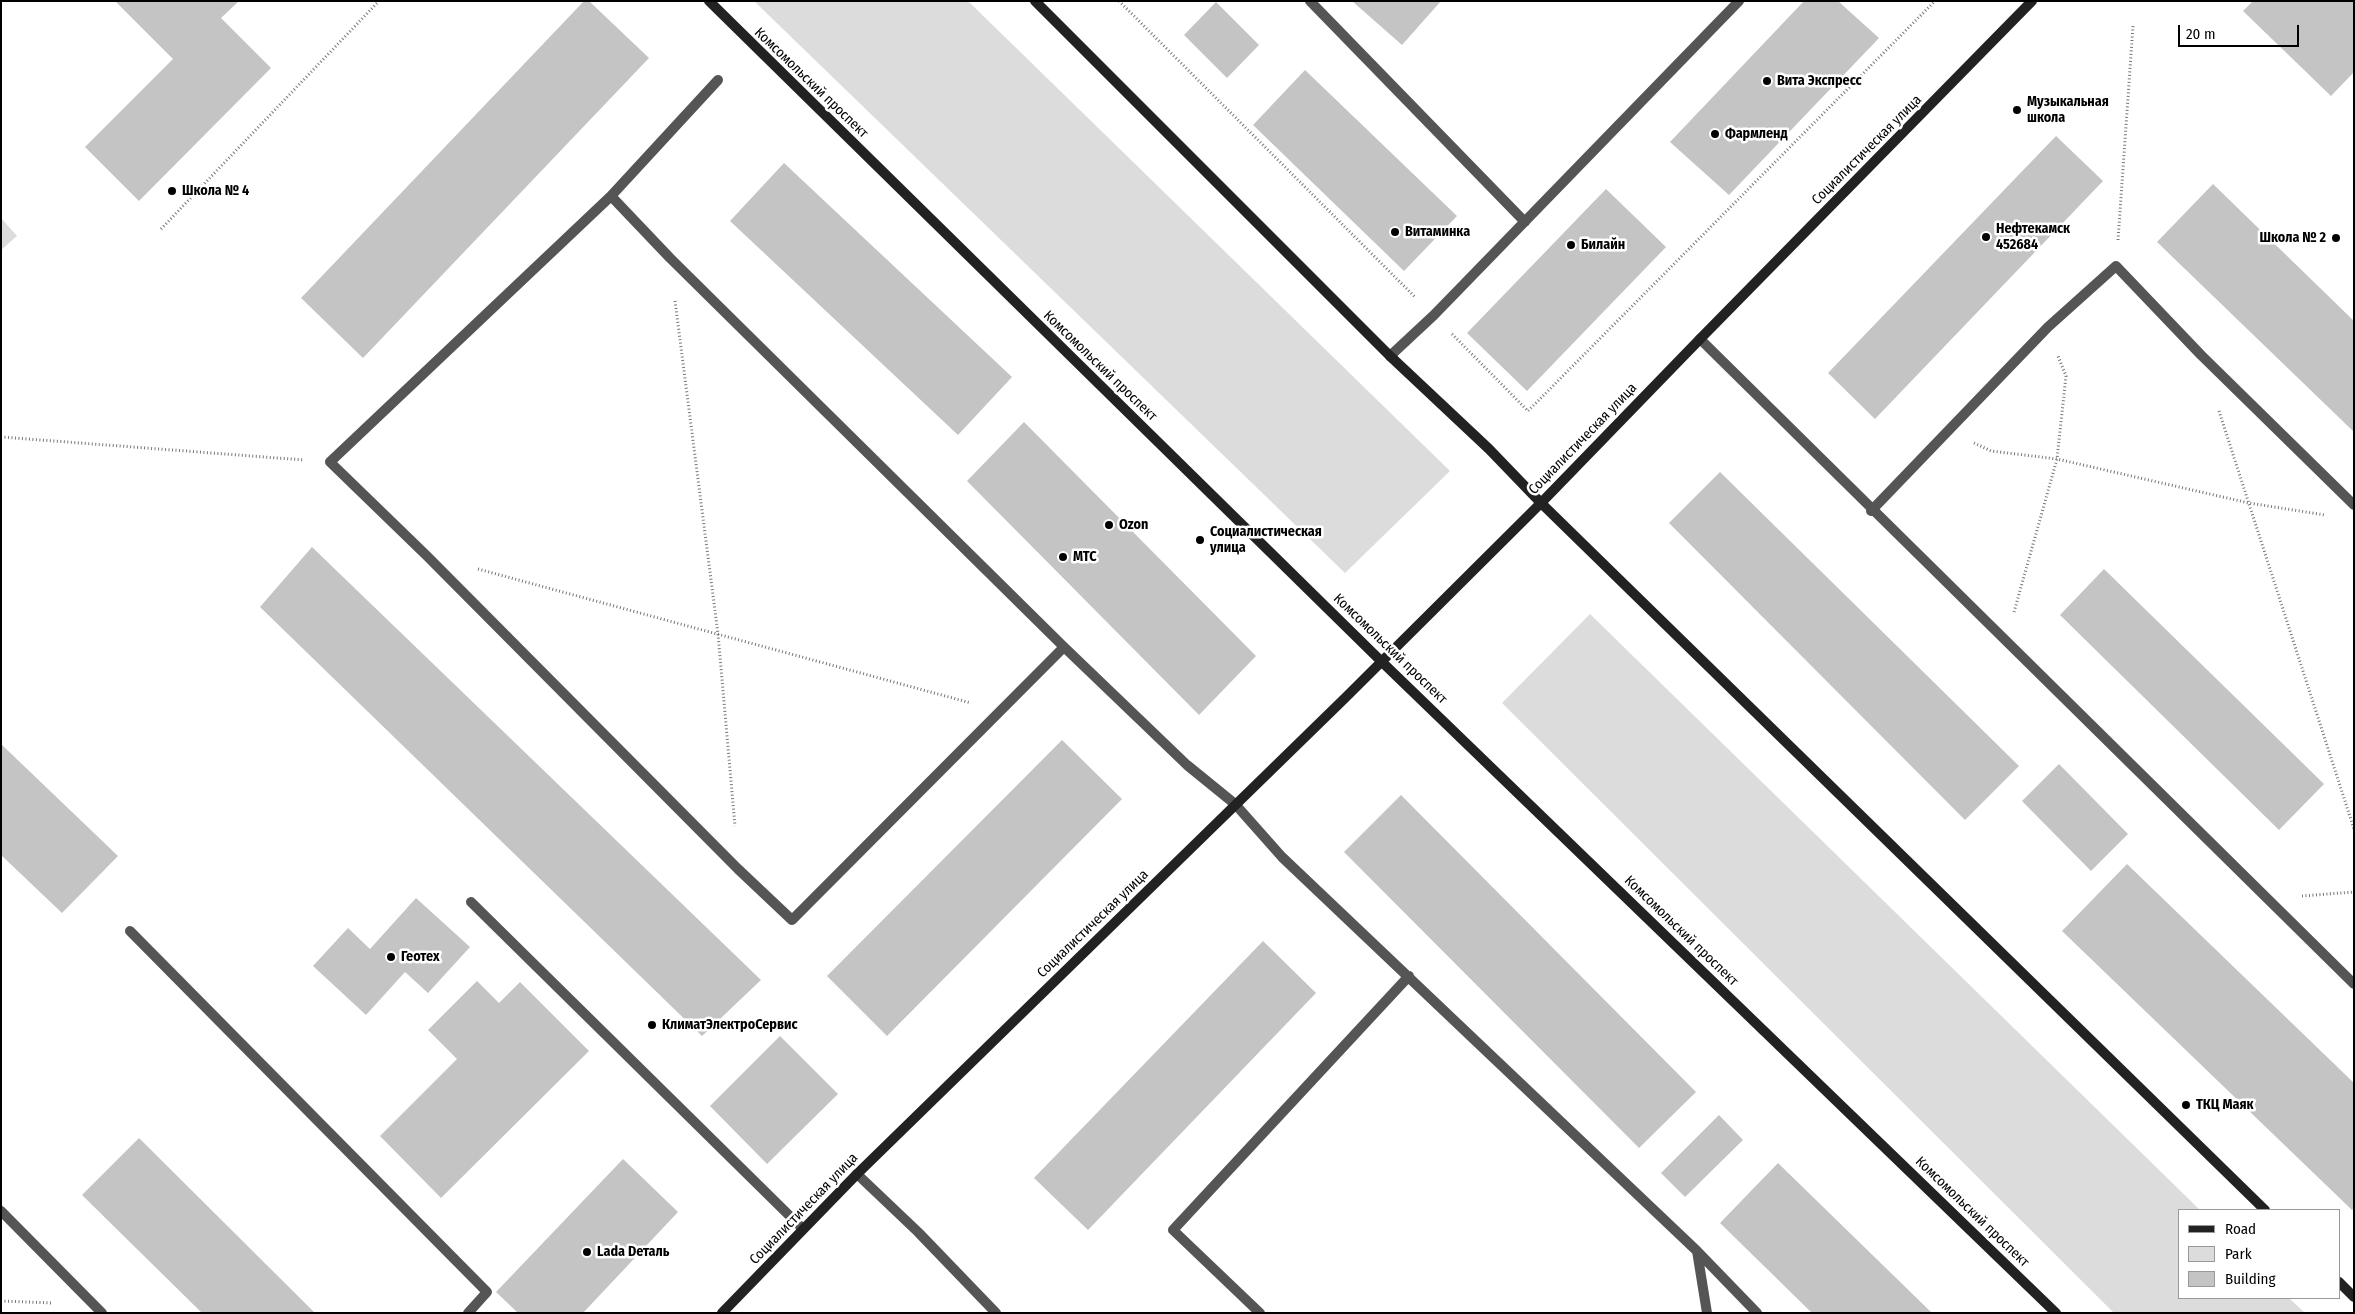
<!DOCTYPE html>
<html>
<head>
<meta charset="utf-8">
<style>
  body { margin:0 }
  #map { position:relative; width:2355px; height:1314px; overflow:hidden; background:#fff; font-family:"Fira Sans Condensed",sans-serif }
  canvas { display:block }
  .frame { position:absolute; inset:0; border:2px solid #000; pointer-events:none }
  .legend { position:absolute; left:2178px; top:1209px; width:162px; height:90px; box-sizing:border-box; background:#fff; border:1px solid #999; margin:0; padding:6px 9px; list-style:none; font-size:15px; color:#000 }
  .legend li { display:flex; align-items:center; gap:10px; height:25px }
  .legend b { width:25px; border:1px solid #999 }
  .scale { position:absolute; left:2178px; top:25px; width:121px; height:22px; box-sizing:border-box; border:2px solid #000; border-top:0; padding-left:6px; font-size:15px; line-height:18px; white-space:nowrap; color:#000; -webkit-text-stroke:4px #fff; paint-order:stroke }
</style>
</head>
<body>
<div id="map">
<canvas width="2355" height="1314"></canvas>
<div class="frame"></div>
<ul class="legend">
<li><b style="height:6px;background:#222"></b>Road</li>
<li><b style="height:14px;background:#dcdcdc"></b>Park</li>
<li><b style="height:14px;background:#c4c4c4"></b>Building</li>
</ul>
<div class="scale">20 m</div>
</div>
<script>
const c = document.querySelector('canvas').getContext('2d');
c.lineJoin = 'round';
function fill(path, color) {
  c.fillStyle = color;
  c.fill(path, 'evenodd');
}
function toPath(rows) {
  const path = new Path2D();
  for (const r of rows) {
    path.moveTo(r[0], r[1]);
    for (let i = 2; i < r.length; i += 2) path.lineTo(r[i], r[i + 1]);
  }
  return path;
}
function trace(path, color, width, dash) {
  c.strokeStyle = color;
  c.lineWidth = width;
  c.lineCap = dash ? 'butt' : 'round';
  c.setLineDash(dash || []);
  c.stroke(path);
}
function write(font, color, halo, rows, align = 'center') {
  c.font = font + ' "Fira Sans Condensed",sans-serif';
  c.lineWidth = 5;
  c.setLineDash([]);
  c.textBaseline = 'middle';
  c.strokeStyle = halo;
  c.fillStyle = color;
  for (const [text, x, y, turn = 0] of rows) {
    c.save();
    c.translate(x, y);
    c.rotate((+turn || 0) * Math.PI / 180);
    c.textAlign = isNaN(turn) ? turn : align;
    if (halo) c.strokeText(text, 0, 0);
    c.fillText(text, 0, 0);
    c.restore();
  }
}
const green = toPath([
  [754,1,968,1,1450,471,1345,573],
  [1,218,17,236,1,250],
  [1590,614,2200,1210,2179,1210,2179,1298,2289,1298,2305,1313,2114,1313,1502,703]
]);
const building = toPath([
  [115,1,239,1,221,18,271,68,139,201,85,147,173,59],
  [584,1,589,1,649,58,363,358,301,298],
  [1352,1,1441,1,1402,45],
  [1804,1,1838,1,1879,38,1729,195,1670,142],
  [2253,1,2354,1,2354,72,2331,96,2243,11],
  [1216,2,1259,45,1227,78,1184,35],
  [1305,70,1457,216,1404,271,1253,125],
  [2056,136,2103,181,1875,419,1828,373],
  [784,163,1012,377,958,435,730,221],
  [2213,184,2354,321,2354,432,2157,242],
  [1606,189,1666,247,1527,391,1467,333],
  [1024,422,1256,656,1199,715,967,481],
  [1720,472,2019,766,1965,820,1669,523],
  [312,547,761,980,702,1036,260,607],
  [2104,569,2324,784,2279,830,2060,615],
  [1062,740,1122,799,887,1036,827,976],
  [1,744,118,856,62,913,1,855],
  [2059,764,2128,834,2091,871,2022,801],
  [1401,795,1696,1092,1639,1148,1344,852],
  [2127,864,2354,1083,2354,1208,2352,1210,2062,931],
  [416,898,470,947,428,993,405,972,366,1015,313,966,348,928,370,949],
  [1263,941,1316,993,1088,1230,1034,1178],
  [477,981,499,1003,520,982,589,1051,441,1198,380,1136,457,1059,428,1030],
  [780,1036,838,1094,767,1164,710,1106],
  [1719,1115,1743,1140,1685,1197,1661,1173],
  [139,1138,315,1313,202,1313,82,1195],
  [623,1159,678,1212,583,1313,518,1313,496,1292],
  [1778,1163,1932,1313,1812,1313,1720,1223]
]);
const path = toPath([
  [1119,1,1416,298],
  [161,229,379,1],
  [2118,240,2133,26],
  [675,301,718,634,735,826],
  [1452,334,1528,411,1935,1],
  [2219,411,2354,829],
  [1,437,304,460],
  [1974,443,1991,451,2057,459,2249,503,2325,515],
  [478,569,971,703],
  [2014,612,2057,459,2066,376,2058,356],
  [2302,896,2354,892],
  [1,1301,53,1303]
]);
const service = toPath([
  [1310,1,1525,222],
  [718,80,611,196,330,462,427,556,738,869,792,920,1064,647],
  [611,196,670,258,1064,647,1187,765,1235,804,1282,857,1697,1251,1757,1313],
  [1700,339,2354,984],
  [1390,356,1434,315,1739,1],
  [1871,511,2048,327,2116,266,2201,355,2354,505],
  [471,902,803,1229],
  [130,931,487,1292,468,1313],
  [857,1174,918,1232,996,1313],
  [1,1211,102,1313],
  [1697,1251,1707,1313],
  [1260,1313,1173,1230,1409,976]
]);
const secondary = toPath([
  [709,1,1382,662,2056,1313],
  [1035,1,1390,356,1489,449,1541,503,2265,1210],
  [2339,1282,2354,1297],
  [722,1313,857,1174,1344,699,1541,503,1700,339,2032,1]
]);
const markers = [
  [1767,81,5,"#000"],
  [2017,110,5,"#000"],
  [1715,134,5,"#000"],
  [172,191,5,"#000"],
  [1395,232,5,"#000"],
  [1986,237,5,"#000"],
  [2336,238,5,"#000"],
  [1571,245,5,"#000"],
  [1109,525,5,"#000"],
  [1200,540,5,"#000"],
  [1063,557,5,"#000"],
  [391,957,5,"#000"],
  [652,1025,5,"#000"],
  [2186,1105,5,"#000"],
  [587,1252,5,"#000"]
];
const poiNames = [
  ["Вита Экспресс",1777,81],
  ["Музыкальная",2027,102],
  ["школа",2027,118],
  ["Фармленд",1725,134],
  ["Школа № 4",182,191],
  ["Нефтекамск",1996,229],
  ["452684",1996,245],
  ["Витаминка",1405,232],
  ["Школа № 2",2326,238,"right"],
  ["Билайн",1581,245],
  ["Ozon",1119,525],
  ["Социалистическая",1210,532],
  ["улица",1210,548],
  ["МТС",1073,557],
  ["Геотех",401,957],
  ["КлиматЭлектроСервис",662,1025],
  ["ТКЦ Маяк",2196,1105],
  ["Lada Dеталь",597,1252]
];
const streetNames = [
  ["Комсомольский проспект",811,83,44],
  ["Социалистическая улица",1867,150,-45],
  ["Комсомольский проспект",1100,366,44],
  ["Социалистическая улица",1583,439,-46],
  ["Комсомольский проспект",1390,649,44],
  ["Социалистическая улица",1093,924,-44],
  ["Комсомольский проспект",1681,931,44],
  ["Социалистическая улица",804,1209,-46],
  ["Комсомольский проспект",1972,1212,44]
];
fill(green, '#dcdcdc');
fill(building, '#c4c4c4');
trace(path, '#777', 3, [1, 2.5]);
trace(service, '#555', 10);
trace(secondary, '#222', 10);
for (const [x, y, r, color] of markers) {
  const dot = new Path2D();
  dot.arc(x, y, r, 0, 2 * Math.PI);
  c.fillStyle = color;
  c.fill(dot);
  trace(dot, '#fff', 2);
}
write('bold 14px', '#000', '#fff', poiNames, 'left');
write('14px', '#000', '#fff', streetNames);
</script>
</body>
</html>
